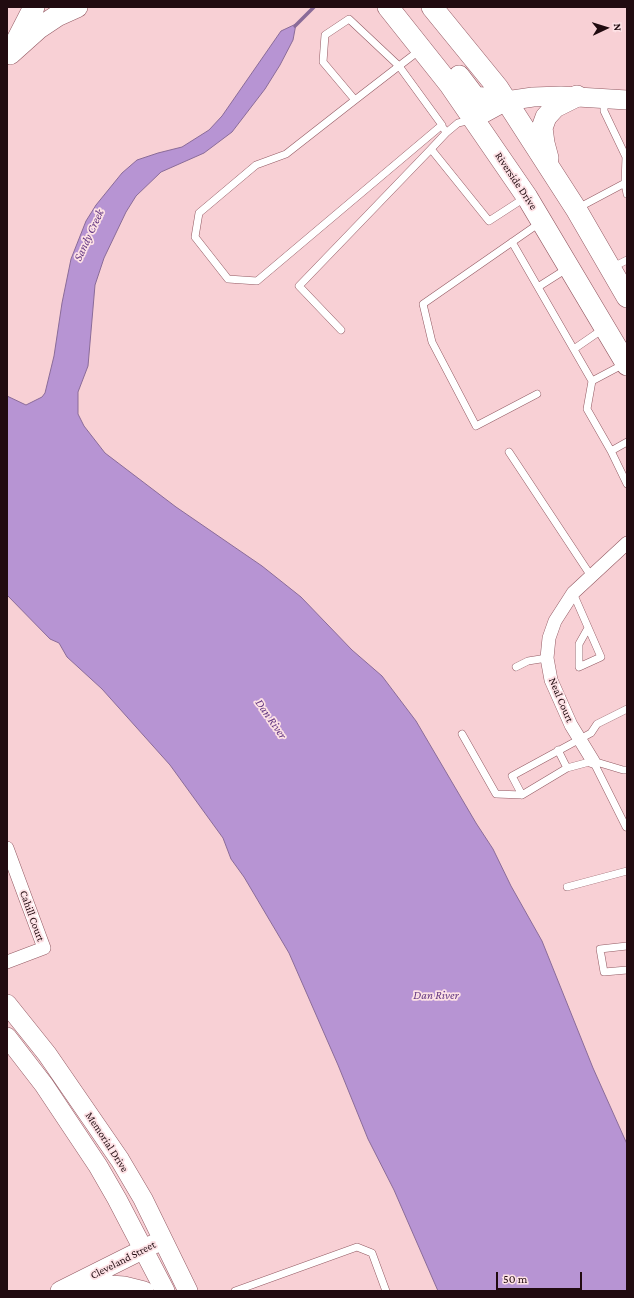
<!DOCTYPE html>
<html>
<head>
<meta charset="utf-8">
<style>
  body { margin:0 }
  #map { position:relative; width:634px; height:1298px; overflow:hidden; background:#f8d0d5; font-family:"Crimson Pro",serif }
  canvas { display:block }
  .frame { position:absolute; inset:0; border:8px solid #210b10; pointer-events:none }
  .north { position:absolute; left:586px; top:8px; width:40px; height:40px; -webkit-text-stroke:3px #fde1e5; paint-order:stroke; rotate:86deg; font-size:11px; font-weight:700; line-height:16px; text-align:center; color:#210b10 }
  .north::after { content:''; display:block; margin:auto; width:14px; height:18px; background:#210b10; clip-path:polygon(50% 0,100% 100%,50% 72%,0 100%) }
  .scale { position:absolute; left:496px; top:1272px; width:86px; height:18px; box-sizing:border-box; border:2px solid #210b10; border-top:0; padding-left:5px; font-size:12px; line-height:14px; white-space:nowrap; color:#210b10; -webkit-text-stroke:3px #fde1e5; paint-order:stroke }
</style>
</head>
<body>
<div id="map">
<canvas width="634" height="1298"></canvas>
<div class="frame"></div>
<div class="north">N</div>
<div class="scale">50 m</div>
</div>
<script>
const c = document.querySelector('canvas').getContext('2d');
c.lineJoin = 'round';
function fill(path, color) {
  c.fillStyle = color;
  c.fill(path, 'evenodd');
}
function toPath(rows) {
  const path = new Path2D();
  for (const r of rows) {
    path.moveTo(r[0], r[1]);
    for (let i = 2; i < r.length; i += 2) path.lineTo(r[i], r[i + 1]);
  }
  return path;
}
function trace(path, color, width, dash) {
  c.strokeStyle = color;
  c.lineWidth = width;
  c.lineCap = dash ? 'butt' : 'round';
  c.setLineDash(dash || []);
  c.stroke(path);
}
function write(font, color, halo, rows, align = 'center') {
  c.font = font + ' "Crimson Pro",serif';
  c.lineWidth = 3.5;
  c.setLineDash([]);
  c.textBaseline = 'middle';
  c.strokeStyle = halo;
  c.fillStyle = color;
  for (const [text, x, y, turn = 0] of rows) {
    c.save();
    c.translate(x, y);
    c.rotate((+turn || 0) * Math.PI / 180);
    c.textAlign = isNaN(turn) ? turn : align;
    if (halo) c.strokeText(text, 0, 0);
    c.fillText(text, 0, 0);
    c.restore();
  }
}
const water = toPath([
  [296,24,293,40,280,65,265,89,232,132,204,153,161,172,136,196,126,212,104,258,95,285,88,366,78,392,78,414,84,426,105,453,176,507,262,566,301,597,352,650,382,676,416,721,476,823,493,849,511,886,542,941,593,1068,627,1144,627,1291,438,1291,394,1190,368,1139,338,1065,289,953,244,877,231,859,223,838,170,765,102,689,67,657,59,643,50,639,7,595,7,396,26,405,42,397,45,393,54,356,62,303,71,259,86,221,96,205,122,173,137,160,158,153,182,147,209,130,222,116,281,31,296,24]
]);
const stream = toPath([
  [295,26,314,7]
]);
const lane = toPath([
  [355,100,323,62,325,35,349,19,399,66,442,125,257,281,228,279,195,237,199,213,256,165,286,154,355,100,399,66,420,50],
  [444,129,446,133,458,123,471,120],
  [446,133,431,149,489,221,526,197],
  [625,183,627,194],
  [578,208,625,183,626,157,604,111,604,100],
  [512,242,592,381,587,409,611,451,627,484],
  [613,267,627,260],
  [538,287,568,268],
  [341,330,299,286,431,149],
  [574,349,603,329],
  [592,381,624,364],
  [537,394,476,426,432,342,423,304,541,222],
  [611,451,627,442],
  [509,452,591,576],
  [573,593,601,657,579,667,579,644,588,628],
  [516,667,528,661,547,658],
  [462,734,496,794,522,795,567,768,593,761,623,770,627,770],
  [558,750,567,768],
  [593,761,626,827],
  [522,795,512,776,591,733,597,724,627,709],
  [567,887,627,871],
  [627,946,600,949,604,972,627,970],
  [235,1291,357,1247,372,1253,386,1291]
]);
const street = toPath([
  [593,761,571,725,551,680,547,658,549,638,555,621,573,593,627,543],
  [7,848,44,948,7,962]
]);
const secondary = toPath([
  [473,119,506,101,533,97,561,96,627,100],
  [7,1004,47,1054,120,1160,143,1199,188,1291],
  [7,1037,44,1085,98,1166,117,1199,165,1291],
  [60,1291,154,1244],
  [78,1291,110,1285,124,1286,144,1291]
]);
const primary = toPath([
  [388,7,450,85,527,197,627,365],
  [432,7,498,88,576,209,627,297],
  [16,42,34,7],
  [10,54,39,28,57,16,77,7],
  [459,76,475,97,506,101],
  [548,158,544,143,542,128,546,117,555,107,577,96]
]);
const streetNames = [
  ["Riverside Drive",516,181,56],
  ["Neal Court",561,700,67],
  ["Cahill Court",32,916,70],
  ["Memorial Drive",107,1142,57],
  ["Cleveland Street",123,1260,-27]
];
const waterNames = [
  ["Sandy Creek",89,235,-65],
  ["Dan River",271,719,55],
  ["Dan River",436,995]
];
fill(water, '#b794d3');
trace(water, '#8a6b98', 1);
trace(stream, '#8a6b98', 3.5);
trace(lane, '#935a63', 8);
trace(street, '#935a63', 14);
trace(secondary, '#935a63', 20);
trace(primary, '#935a63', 22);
trace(lane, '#fff', 7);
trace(street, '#fff', 13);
trace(secondary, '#fff', 19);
trace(primary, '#fff', 21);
write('11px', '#210b10', '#fde1e5', streetNames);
write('italic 12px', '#613580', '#fde1e5', waterNames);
</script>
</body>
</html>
